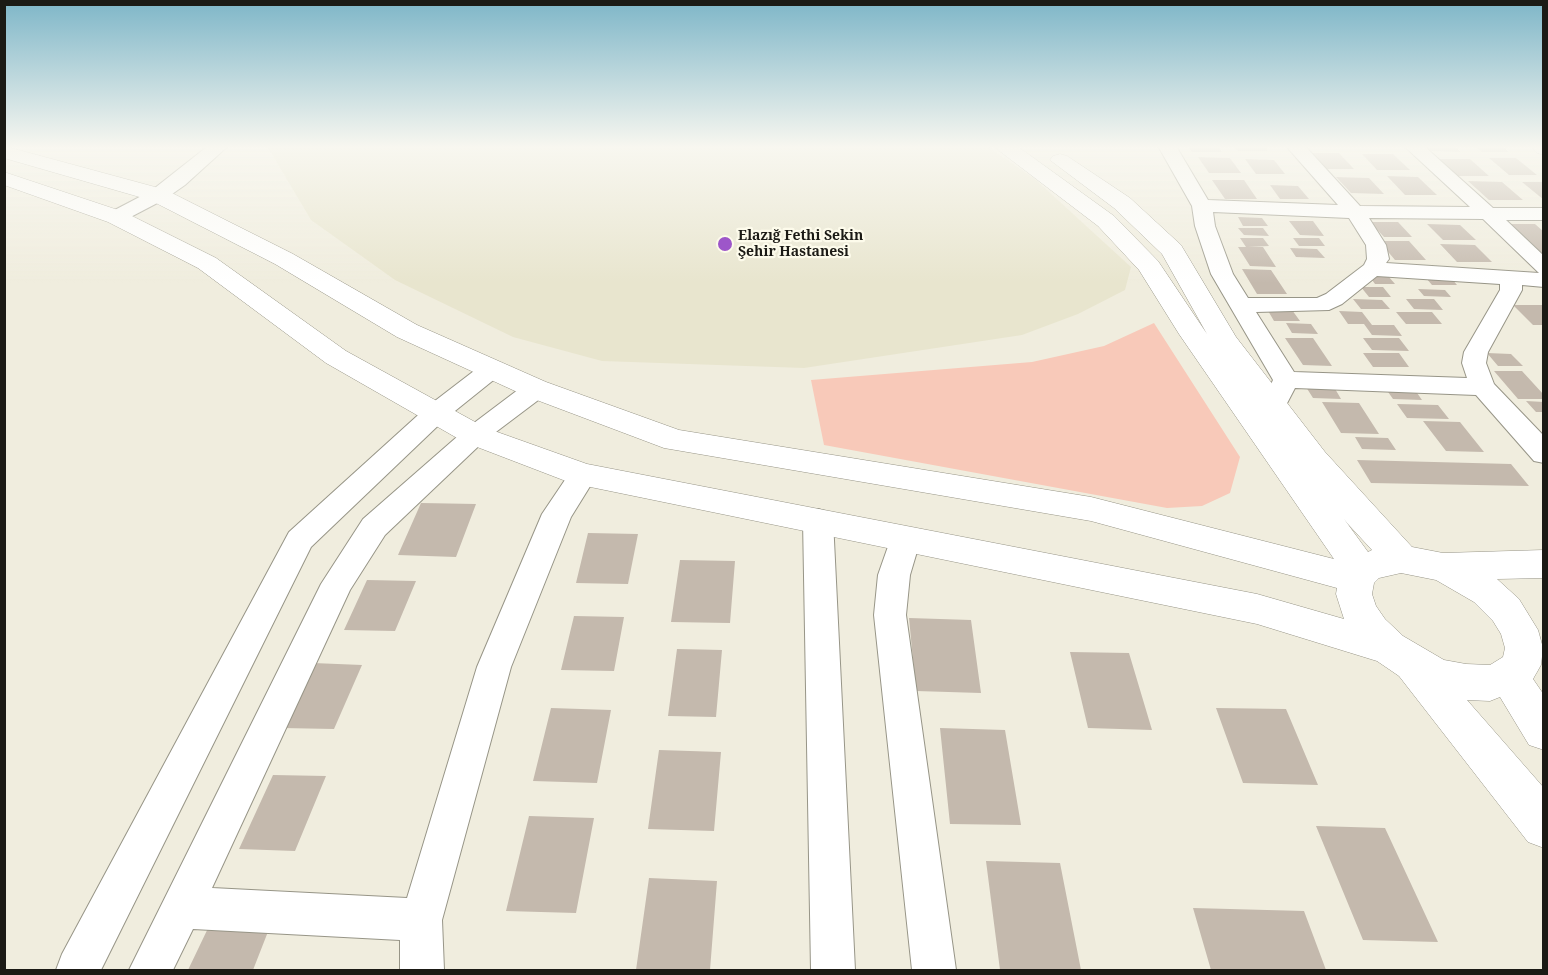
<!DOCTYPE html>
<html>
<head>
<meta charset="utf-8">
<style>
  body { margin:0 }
  #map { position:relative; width:1548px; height:975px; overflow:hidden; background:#f0edde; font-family:"Noto Serif",serif }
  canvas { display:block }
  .frame { position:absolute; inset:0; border:6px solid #1b1a15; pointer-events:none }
</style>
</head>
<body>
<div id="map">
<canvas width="1548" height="975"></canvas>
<div class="frame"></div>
</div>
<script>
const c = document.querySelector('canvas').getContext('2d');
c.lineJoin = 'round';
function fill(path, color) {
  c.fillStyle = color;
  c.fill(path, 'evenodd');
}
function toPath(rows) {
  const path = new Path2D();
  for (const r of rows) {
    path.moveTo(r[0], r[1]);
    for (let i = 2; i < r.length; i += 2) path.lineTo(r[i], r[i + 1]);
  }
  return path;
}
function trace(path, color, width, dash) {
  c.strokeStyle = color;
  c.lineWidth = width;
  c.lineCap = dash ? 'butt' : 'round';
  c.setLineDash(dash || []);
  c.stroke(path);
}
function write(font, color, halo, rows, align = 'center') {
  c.font = font + ' "Noto Serif",serif';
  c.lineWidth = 4.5;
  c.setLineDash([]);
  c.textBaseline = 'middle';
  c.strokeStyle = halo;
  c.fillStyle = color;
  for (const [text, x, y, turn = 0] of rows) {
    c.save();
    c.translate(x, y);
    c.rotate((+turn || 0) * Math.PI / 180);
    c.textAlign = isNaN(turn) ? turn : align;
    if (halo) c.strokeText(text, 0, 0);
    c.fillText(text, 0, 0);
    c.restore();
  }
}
const built = toPath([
  [267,146,987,146,1035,179,1131,267,1125,290,1078,314,1022,335,804,368,602,361,513,337,395,280,311,220]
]);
const green = toPath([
  [1154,323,1240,457,1230,493,1202,506,1167,508,824,445,811,380,1032,362,1104,346]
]);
const building = toPath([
  [1188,146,1218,146,1222,152,1192,152],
  [1234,146,1264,146,1268,151,1238,151],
  [1426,146,1454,146,1461,152,1431,151],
  [1475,146,1502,146,1509,152,1482,152],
  [1310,153,1339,153,1354,169,1324,169],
  [1362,154,1393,154,1410,170,1377,170],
  [1198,157,1230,158,1241,173,1209,173],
  [1489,158,1516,158,1537,175,1509,175],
  [1245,159,1274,160,1285,174,1256,174],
  [1436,159,1470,159,1489,176,1455,176],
  [1387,176,1418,177,1437,195,1405,195],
  [1336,177,1369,178,1384,194,1351,193],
  [1212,180,1244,180,1257,199,1225,199],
  [1468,181,1502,182,1523,200,1489,200],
  [1522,182,1544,182,1544,200],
  [1270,185,1298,186,1309,199,1280,199],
  [1238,217,1262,218,1268,226,1243,226],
  [1289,221,1313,221,1324,236,1300,235],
  [1370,222,1398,222,1412,237,1384,237],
  [1427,224,1460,225,1476,240,1443,240],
  [1508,224,1535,224,1544,232,1544,256],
  [1238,228,1263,228,1269,236,1244,235],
  [1240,238,1263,238,1269,246,1248,247,1263,247,1276,267,1250,266,1238,247,1246,247],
  [1293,238,1319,238,1325,246,1299,246],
  [1379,241,1409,241,1426,260,1395,260],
  [1440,244,1475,245,1492,262,1457,262],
  [1290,248,1317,249,1325,258,1296,257],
  [1242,269,1271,270,1287,294,1257,294],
  [1370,277,1389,277,1395,284,1375,284],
  [1426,278,1452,279,1457,285,1432,285],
  [1361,287,1383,287,1391,297,1369,297],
  [1418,289,1445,290,1451,297,1424,296],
  [1353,299,1382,300,1390,309,1361,309],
  [1406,299,1434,299,1443,310,1414,309],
  [1513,305,1544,305,1544,325,1533,325],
  [1267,309,1292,310,1300,321,1274,321],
  [1339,311,1362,312,1372,325,1394,325,1402,336,1372,335,1364,324,1348,324],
  [1396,312,1432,312,1442,324,1406,324],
  [1286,323,1311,324,1318,334,1292,333],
  [1285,338,1313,338,1332,366,1303,365],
  [1363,338,1399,338,1409,351,1372,350],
  [1363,353,1399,353,1409,367,1373,367],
  [1487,353,1511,354,1523,366,1498,366],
  [1494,371,1522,371,1544,395,1544,399,1518,399],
  [1306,387,1334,387,1341,399,1313,398],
  [1386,389,1415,390,1422,400,1393,399],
  [1526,401,1544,402,1544,412,1536,412],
  [1322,402,1359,403,1379,434,1341,433],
  [1397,404,1438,405,1449,419,1407,418],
  [1423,421,1460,422,1484,452,1446,451],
  [1355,437,1388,438,1396,450,1362,449],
  [1357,460,1511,464,1529,486,1371,483],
  [421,503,476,504,456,557,398,555],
  [588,533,638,534,628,584,576,583],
  [680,560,735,561,730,623,671,622],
  [367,580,416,581,395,631,344,630],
  [574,616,624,617,614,671,561,670],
  [909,618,971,620,981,693,916,691],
  [677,649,722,650,716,717,668,716],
  [1070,652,1129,653,1152,730,1088,728],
  [313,663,362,665,334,729,282,728],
  [551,708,611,710,597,783,533,781],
  [1216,708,1286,709,1318,785,1243,783],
  [940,728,1005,730,1021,825,950,824],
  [659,750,721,752,714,831,648,829],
  [273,775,326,776,295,851,239,849],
  [529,816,594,818,576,913,506,911],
  [1316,826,1385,828,1438,942,1363,940],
  [986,861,1060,863,1081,970,1000,970],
  [649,878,717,881,710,970,636,970],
  [1193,908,1304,911,1326,970,1211,970],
  [211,922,271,924,253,970,188,970]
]);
const street = toPath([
  [208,146,228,146,185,185,165,199,123,221,109,221,106,217,109,213,151,191,208,146],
  [1158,146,1176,146,1208,200,1338,205,1286,146,1305,146,1360,206,1470,207,1404,146,1424,146,1493,208,1544,208,1544,220,1506,220,1544,256,1544,287,1522,285,1522,290,1488,352,1486,363,1494,384,1544,436,1544,463,1534,461,1476,395,1295,388,1283,411,1274,413,1265,411,1261,405,1273,380,1211,274,1195,226,1192,206,1158,146],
  [1213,212,1349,218,1366,245,1367,259,1364,265,1326,294,1317,298,1248,298,1233,274,1215,226,1213,212],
  [1369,218,1483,219,1539,273,1386,263,1389,259,1386,245,1369,218],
  [1377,276,1500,284,1500,290,1464,352,1462,363,1467,378,1294,372,1256,312,1329,310,1342,304,1377,276],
  [492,361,501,364,504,369,501,374,445,419,311,547,101,970,56,970,62,954,289,532,427,407,483,364,492,361],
  [536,381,545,383,549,389,545,395,484,441,385,535,350,590,212,888,407,898,477,667,542,514,573,468,583,465,593,468,597,475,571,517,511,667,442,920,444,970,400,970,400,940,193,929,173,970,129,970,321,584,363,519,466,429,527,383,536,381],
  [818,509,828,512,833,520,855,970,811,970,803,520,808,512,818,509],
  [906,527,917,530,921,538,910,575,906,615,956,970,912,970,874,615,878,575,891,538,895,530,906,527]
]);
const secondary = toPath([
  [4,146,166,190,293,254,417,325,546,382,679,430,1091,497,1334,559,1179,334,1139,270,1098,226,993,146,1017,146,1114,216,1158,261,1207,334,1162,254,1114,208,1050,160,1053,156,1060,154,1067,156,1130,198,1181,245,1236,337,1325,452,1412,547,1443,553,1544,550,1544,578,1497,579,1519,599,1538,630,1543,648,1541,665,1533,679,1544,695,1544,750,1529,745,1500,697,1490,701,1467,700,1544,788,1544,848,1528,842,1399,676,1377,661,1257,624,571,483,464,442,326,363,198,268,108,222,4,185,4,172,124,212,216,258,346,351,486,428,587,464,1257,594,1344,619,1336,594,1337,588,1091,521,664,448,526,396,397,337,275,264,150,200,4,158,4,146],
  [1344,519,1348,524,1372,550,1368,552,1344,519],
  [1401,573,1436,580,1474,602,1493,621,1501,634,1505,648,1503,657,1490,665,1466,664,1444,660,1403,636,1385,619,1376,606,1372,594,1374,583,1379,578,1401,573],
  [1530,146,1544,146,1544,155,1537,153,1530,146]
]);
const markers = [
  [725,244,8,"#9d56c9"]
];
const farPoinames = [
  ["Elazığ Fethi Sekin",738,236],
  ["Şehir Hastanesi",738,252]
];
fill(built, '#e8e5ce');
fill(green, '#f8c9b9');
fill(building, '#c4b9ad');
trace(street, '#979587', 2);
trace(secondary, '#979587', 1);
fill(street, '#fff');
fill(secondary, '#fff');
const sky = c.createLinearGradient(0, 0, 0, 283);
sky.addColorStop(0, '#7eb6c8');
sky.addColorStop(0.52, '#f8f7f0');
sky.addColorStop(1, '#f8f7f000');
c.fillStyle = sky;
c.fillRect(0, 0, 1548, 283);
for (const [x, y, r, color] of markers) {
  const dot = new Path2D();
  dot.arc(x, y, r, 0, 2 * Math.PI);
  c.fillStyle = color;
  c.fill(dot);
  trace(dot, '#fdfbeb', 2);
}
write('bold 14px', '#1b1a15', '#fdfbeb', farPoinames, 'left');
</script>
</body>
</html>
